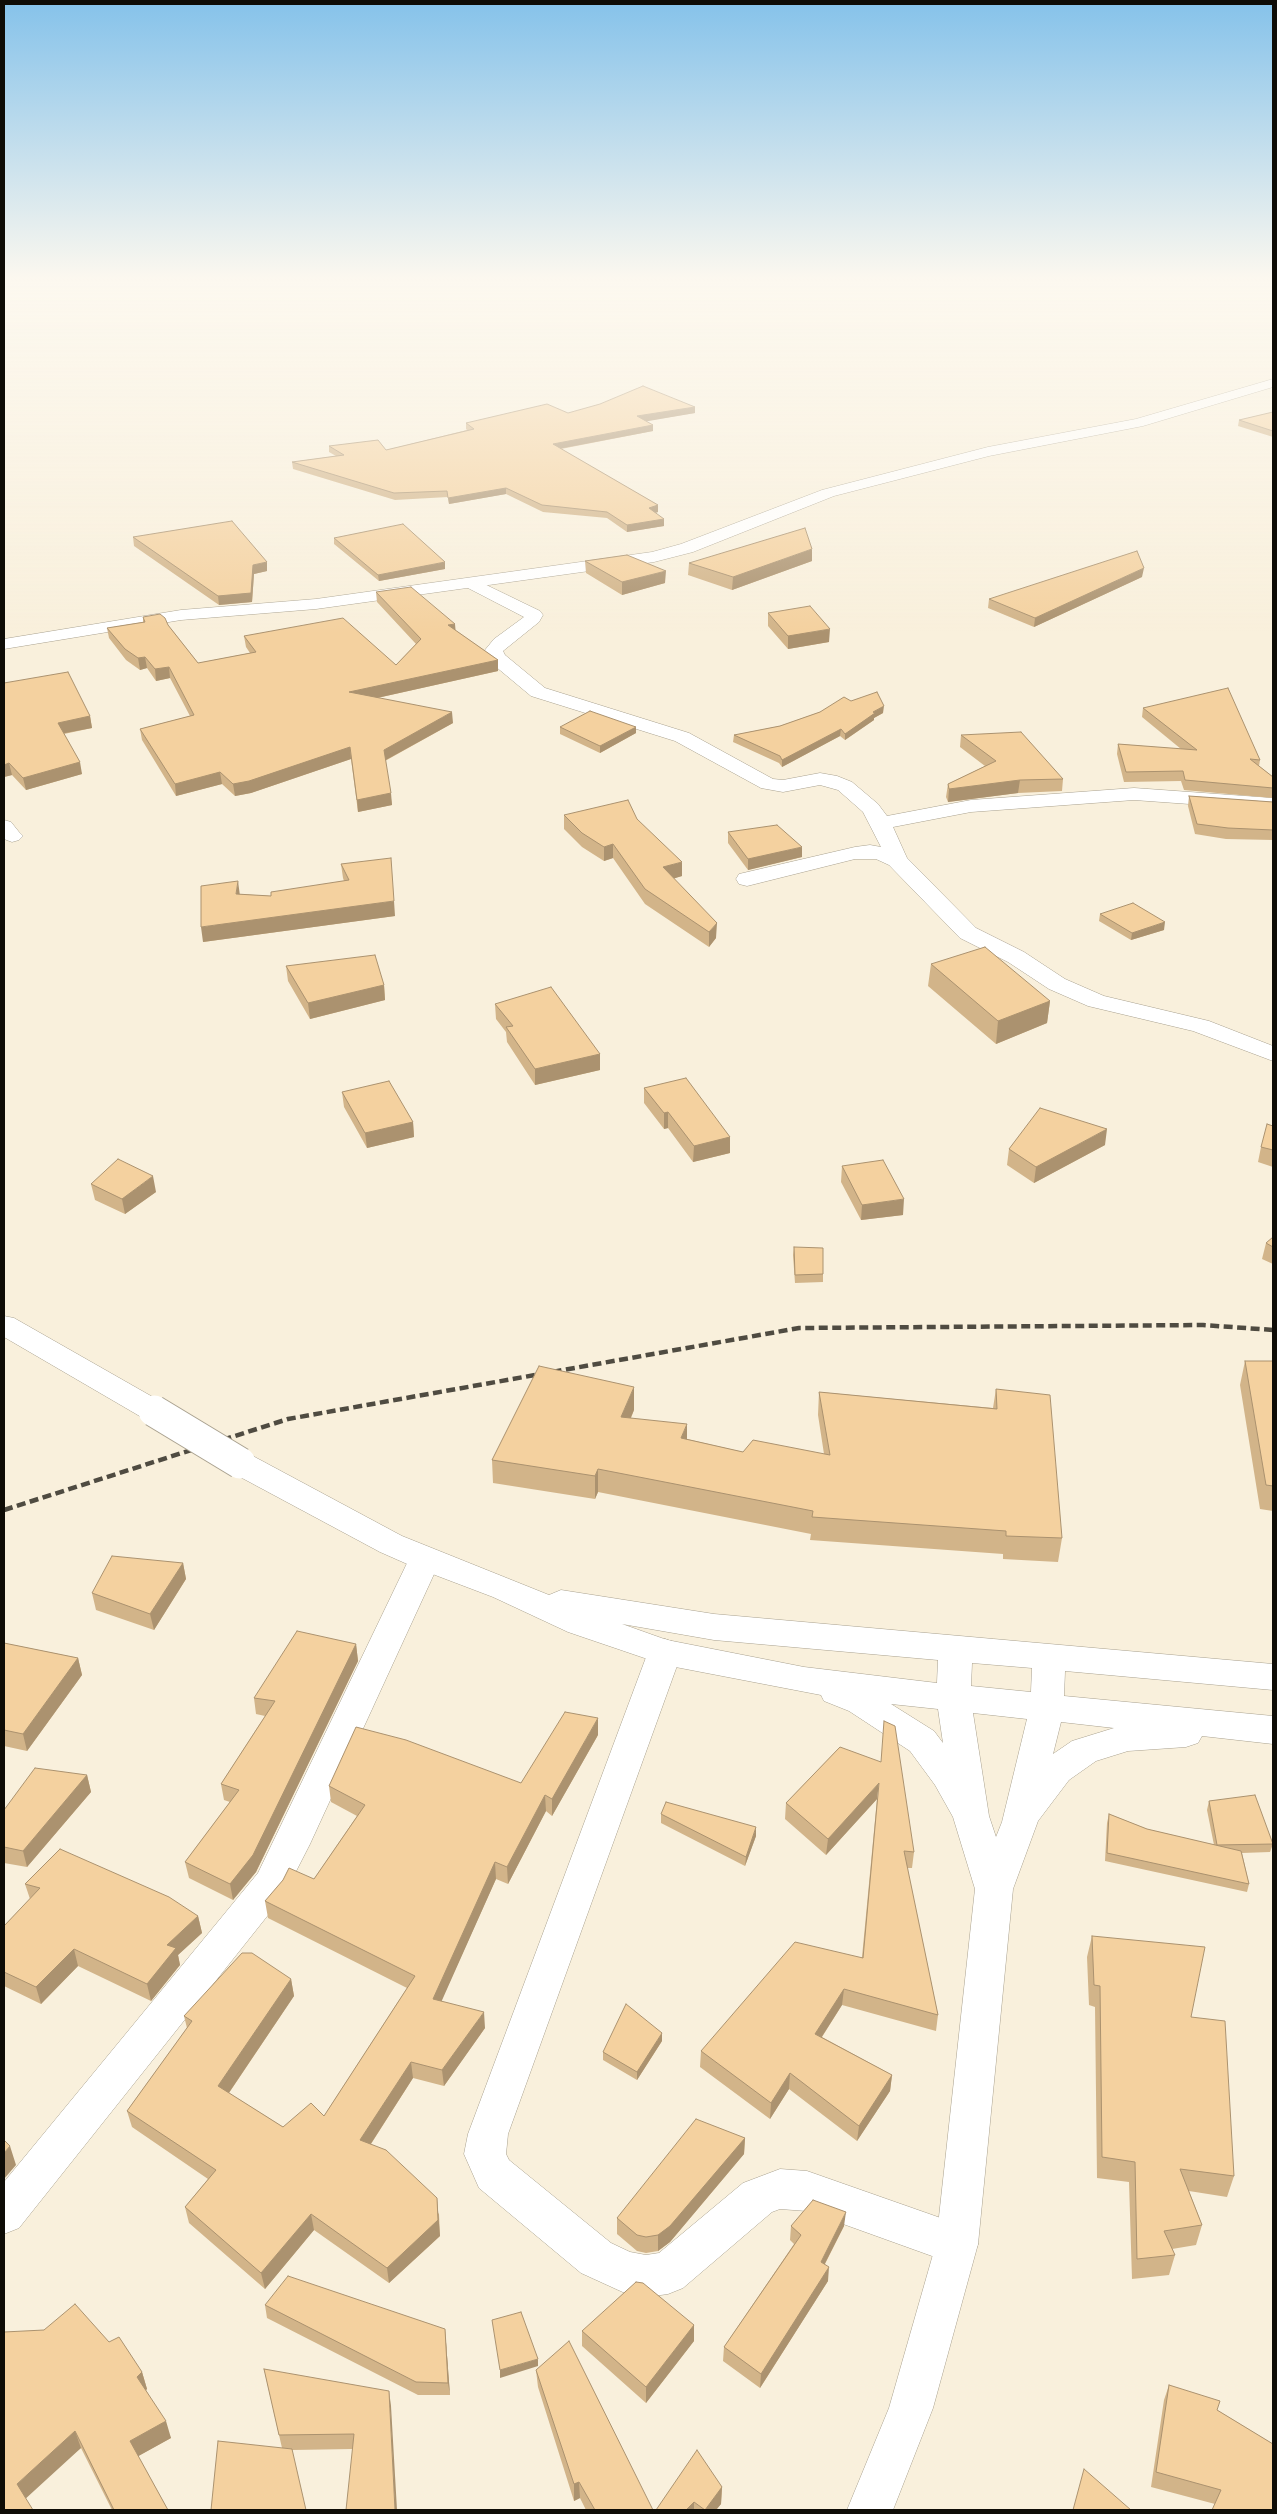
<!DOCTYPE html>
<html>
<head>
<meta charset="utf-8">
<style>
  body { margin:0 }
  #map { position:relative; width:1277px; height:2514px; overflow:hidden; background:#f9f0dc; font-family:"Times New Roman",serif }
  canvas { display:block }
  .frame { position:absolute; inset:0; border:5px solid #0e0c06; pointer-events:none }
</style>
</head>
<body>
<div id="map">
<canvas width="1277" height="2514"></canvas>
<div class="frame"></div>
</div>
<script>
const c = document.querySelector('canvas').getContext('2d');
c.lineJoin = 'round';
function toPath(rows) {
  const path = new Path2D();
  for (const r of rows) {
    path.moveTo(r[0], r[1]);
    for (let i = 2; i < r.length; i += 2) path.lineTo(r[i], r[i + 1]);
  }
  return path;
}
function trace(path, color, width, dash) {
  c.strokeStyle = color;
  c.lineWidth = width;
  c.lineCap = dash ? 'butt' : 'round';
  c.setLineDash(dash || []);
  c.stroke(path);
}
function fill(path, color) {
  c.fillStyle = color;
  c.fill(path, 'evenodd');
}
const street = toPath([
  [472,578,540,611,543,615,539,622,503,651,505,655,545,688,689,733,773,779,783,780,820,773,837,776,852,782,878,804,887,816,971,800,1134,788,1273,798,1273,810,1134,800,971,812,893,827,907,858,976,928,1024,952,1065,979,1104,996,1209,1021,1273,1046,1273,1061,1193,1031,1088,1006,1049,989,1008,962,960,938,889,865,876,859,855,859,747,886,739,884,736,879,739,874,855,847,870,845,881,847,863,812,838,790,820,785,783,792,761,788,675,741,531,696,489,661,485,650,494,639,524,617,466,587,463,583,466,579,472,578],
  [4,820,11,822,19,832,23,836,19,840,12,842,4,839,4,820],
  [425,1547,436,1551,441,1559,310,1844,284,1895,19,2228,4,2234,4,2182,258,1873,409,1559,414,1551,425,1547],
  [665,1639,677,1643,682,1652,508,2134,506,2154,509,2160,611,2243,630,2252,646,2255,659,2253,743,2183,780,2169,807,2171,972,2229,978,2244,972,2259,957,2265,807,2211,780,2209,772,2212,683,2288,668,2294,646,2297,627,2294,581,2273,479,2188,464,2154,468,2134,648,1652,653,1643,665,1639]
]);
const secondary = toPath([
  [1273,379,1273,387,1143,426,989,456,834,496,693,552,654,562,316,609,181,620,4,649,4,639,181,610,316,599,652,552,681,544,822,490,988,447,1136,419,1273,379],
  [4,1316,14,1318,165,1404,169,1411,165,1418,154,1421,143,1418,4,1337,4,1316],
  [240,1452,251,1455,402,1536,549,1595,561,1590,714,1614,1273,1664,1273,1690,1065,1671,1064,1696,1273,1716,1273,1744,1202,1736,1198,1743,1186,1747,1128,1751,1096,1761,1069,1780,1038,1821,1013,1889,978,2244,933,2408,893,2510,847,2510,889,2408,936,2244,975,1889,953,1817,935,1785,910,1751,849,1711,824,1701,821,1695,665,1665,568,1632,493,1597,414,1567,380,1552,229,1471,225,1463,229,1455,240,1452],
  [622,1624,714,1640,938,1660,937,1683,804,1667,667,1640,622,1624],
  [972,1663,1032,1668,1031,1692,971,1686,972,1663],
  [891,1704,938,1709,943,1743,934,1731,891,1704],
  [973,1713,1027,1719,1002,1822,996,1837,989,1816,973,1713],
  [1061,1722,1114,1728,1072,1741,1053,1754,1061,1722]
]);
const rail = toPath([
  [4,1510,288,1419,799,1328,1203,1325,1273,1330]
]);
const secondaryBridge = toPath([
  [154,1411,240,1463]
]);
const wall = toPath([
  [695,407,695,413,646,421,653,425,653,431,561,449,658,505,658,512,655,513,664,526,627,532,607,518,543,512,506,494,449,504,448,497,395,500,293,469,292,462,336,456,329,452,329,446,386,450,467,430,466,429,466,423,568,413],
  [1273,412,1273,437,1238,426,1239,420],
  [133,537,267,571,254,574,252,602,219,605,134,546],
  [334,538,445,569,379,581,334,544],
  [585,561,665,583,622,595,586,573],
  [812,561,732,590,688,575,689,563],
  [1142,577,1034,627,988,608,989,599],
  [376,592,455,624,455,630,498,660,498,671,377,698,453,723,385,761,392,805,358,812,351,759,251,793,235,796,222,784,176,796,142,740,140,729,190,716,170,678,156,681,147,668,140,670,126,660,109,638,107,628,143,622,143,617,168,625,198,663,250,653,246,647,244,636,396,665,416,644,377,602],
  [768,613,829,642,788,649,768,626],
  [4,683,90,716,92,728,64,734,82,774,26,790,12,775,4,777],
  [851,701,883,713,874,718,874,720,845,740,840,736,782,767,779,763,733,742,734,735,780,726],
  [1143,708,1260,760,1259,766,1273,777,1273,798,1184,790,1181,781,1124,782,1117,754,1118,744,1181,749,1142,717],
  [560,727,636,733,600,753,560,734],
  [961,735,1063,779,1062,791,1018,793,948,802,946,797,948,784,985,766,960,747],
  [1189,796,1273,802,1273,840,1226,839,1195,834,1188,806],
  [564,815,637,819,682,876,674,878,716,938,709,947,645,904,613,858,604,861,582,847,564,829],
  [728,832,802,857,748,870,728,843],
  [341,864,395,916,203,942,239,894,271,896,344,881,343,878],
  [1100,914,1164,930,1131,940,1099,921],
  [931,964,1050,1001,1047,1023,996,1044,928,986],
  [286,966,384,985,385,1000,310,1019,288,981],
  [495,1004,600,1054,600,1070,535,1085,507,1042,506,1032,496,1019],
  [644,1088,730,1137,730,1153,693,1162,668,1128,664,1129,644,1103],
  [342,1092,413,1122,414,1137,367,1148,344,1107],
  [1273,1126,1273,1167,1258,1162,1261,1147],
  [1105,1145,1034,1183,1007,1165,1009,1149],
  [842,1166,903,1215,861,1220,841,1182],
  [91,1184,156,1192,125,1214,95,1200],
  [1273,1237,1273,1264,1262,1259,1266,1243],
  [794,1247,823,1274,823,1282,795,1283,793,1255],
  [1245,1361,1273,1361,1273,1511,1260,1509,1240,1385],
  [996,1389,1062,1538,1058,1562,1003,1559,1003,1554,810,1540,811,1534,598,1492,595,1499,493,1483,492,1460,634,1410,631,1418,687,1439,743,1452,824,1454,818,1415,819,1392,993,1408],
  [183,1563,186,1579,154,1630,96,1610,92,1593],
  [4,1643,78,1658,82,1675,27,1751,4,1746],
  [356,1644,358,1661,256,1872,233,1900,189,1878,185,1862,230,1802,224,1800,221,1784,265,1716,256,1714,254,1698],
  [598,1735,552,1816,546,1811,508,1884,496,1879,441,2001,485,2028,444,2086,413,2078,371,2144,439,2214,440,2236,389,2283,314,2230,265,2289,189,2223,185,2207,208,2179,132,2127,127,2111,187,2028,184,2016,291,1979,294,1996,229,2093,283,2127,324,2116,407,1988,268,1918,265,1901,314,1879,357,1816,331,1802,329,1786,521,1783],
  [840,1747,914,1852,912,1868,907,1868,938,2015,936,2031,842,2005,822,2037,892,2075,890,2091,857,2141,789,2089,770,2119,700,2067,701,2051,862,1957,877,1799,826,1855,785,1819,786,1803],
  [87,1775,91,1792,27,1867,4,1863,4,1810],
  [1209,1801,1273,1844,1270,1852,1242,1853,1249,1884,1247,1892,1105,1861,1107,1823,1109,1814,1147,1829,1214,1845,1207,1810],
  [661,1814,756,1836,745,1866,661,1823],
  [25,1884,198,1916,202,1933,178,1955,180,1965,151,2001,78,1966,41,2004,4,1986,4,1926,30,1899],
  [1092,1936,1191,2017,1234,2176,1227,2197,1189,2191,1202,2225,1196,2245,1172,2249,1175,2255,1169,2275,1132,2279,1129,2182,1097,2178,1095,2007,1089,2005,1087,1957],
  [662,2041,637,2080,603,2060,603,2052],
  [745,2138,744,2154,670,2242,658,2251,646,2253,637,2251,617,2234,617,2218],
  [791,2226,844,2226,825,2264,828,2281,760,2388,723,2361,724,2347,794,2244,790,2240],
  [265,2305,445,2329,450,2395,418,2395,267,2318],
  [694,2325,694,2341,646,2403,582,2346,582,2331],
  [109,2342,142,2372,147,2389,146,2390,171,2438,138,2456,168,2510,112,2510,81,2448,4,2510],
  [264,2369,391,2406,352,2449,292,2450,282,2448],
  [536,2370,653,2510,586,2510,580,2498,574,2501,538,2387],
  [1169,2385,1217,2410,1273,2444,1215,2504,1151,2487,1164,2400],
  [722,2487,721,2504,716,2510,656,2510]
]);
const shadedWall = toPath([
  [695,407,695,413,637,423,637,416],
  [653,425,653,431,553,450,553,444],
  [506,488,506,494,449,504,448,498],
  [658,505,658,512,649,515,649,508],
  [664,519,664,526,627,532,627,525],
  [812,549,812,561,732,590,733,577],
  [267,562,267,571,254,574,252,602,219,605,218,596,253,565],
  [445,562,445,569,379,581,378,575],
  [1144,568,1142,577,1034,627,1035,618],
  [666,571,665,583,622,595,622,582],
  [455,624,456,635,448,625],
  [830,629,829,642,788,649,788,636],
  [145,657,147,668,140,670,138,658],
  [498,660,498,671,350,704,349,692],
  [169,667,170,678,156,681,155,669],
  [884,706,883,713,874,718,874,720,845,740,845,734,873,712],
  [452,712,453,723,384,761,384,750],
  [90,716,92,728,60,734,58,723],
  [636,727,636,733,600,753,600,746],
  [841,729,840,736,782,767,782,760],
  [350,747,351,759,251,793,235,796,233,784],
  [80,762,82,774,26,790,23,778],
  [9,763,12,775,4,777,4,765],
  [220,772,222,784,176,796,175,784],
  [1020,780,1018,793,948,802,949,789],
  [391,793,392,805,358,812,357,800],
  [613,844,613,858,604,861,604,847],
  [802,847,802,857,748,870,748,859],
  [682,862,682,876,663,882,663,867],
  [238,881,240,896,236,894],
  [394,901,395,916,203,942,201,927],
  [1165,922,1164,930,1131,940,1132,933],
  [717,923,716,938,709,947,709,932],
  [384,985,385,1000,310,1019,308,1003],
  [1050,1001,1047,1023,996,1044,998,1021],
  [600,1054,600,1070,535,1085,535,1069],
  [668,1112,668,1128,664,1129,664,1113],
  [413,1122,414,1137,367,1148,365,1133],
  [1107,1129,1105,1145,1034,1183,1036,1167],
  [730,1137,730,1153,693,1162,694,1146],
  [153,1176,156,1192,125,1214,122,1199],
  [904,1199,903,1215,861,1220,862,1205],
  [634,1387,634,1410,621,1440,621,1417],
  [687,1424,687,1447,681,1438],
  [598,1469,598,1492,595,1499,595,1476],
  [183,1563,186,1579,154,1630,150,1614],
  [356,1644,358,1661,256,1872,233,1900,230,1884],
  [78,1658,82,1675,27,1751,23,1734],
  [598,1718,598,1735,552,1816,552,1799],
  [87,1775,91,1792,27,1867,23,1851],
  [879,1783,877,1799,826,1855,828,1839],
  [545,1795,546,1811,508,1884,507,1867],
  [756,1827,756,1836,745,1866,746,1857],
  [495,1862,496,1879,435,2016,433,1999],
  [198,1916,202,1933,178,1955,180,1965,151,2001,147,1984,167,1945],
  [74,1949,78,1966,41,2004,36,1987],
  [291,1979,294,1996,222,2103,218,2086],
  [844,1989,842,2005,814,2049,815,2034],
  [484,2012,485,2028,444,2086,442,2070],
  [662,2033,662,2041,637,2080,637,2072],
  [411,2062,413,2078,363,2156,360,2140],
  [790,2073,789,2089,770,2119,771,2103],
  [892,2075,890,2091,857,2141,859,2126],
  [745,2138,744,2154,670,2242,658,2251,658,2235],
  [10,2146,16,2165,4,2179,4,2153],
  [437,2198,440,2236,389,2283,387,2268],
  [846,2212,844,2226,819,2275,821,2262],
  [311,2214,314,2230,265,2289,261,2273],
  [829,2267,828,2281,760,2388,761,2374],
  [694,2325,694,2341,646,2403,646,2387],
  [445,2329,446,2342,450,2395,448,2383],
  [538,2359,538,2366,500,2378,500,2370],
  [142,2372,147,2389,142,2394,137,2377],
  [389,2391,391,2406,397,2510,395,2510],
  [166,2421,171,2438,135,2458,130,2441],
  [75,2431,81,2448,23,2501,17,2484],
  [579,2482,580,2498,574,2501,574,2484],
  [722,2487,721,2504,716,2510,705,2510],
  [694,2502,694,2510,686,2510]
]);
const building = toPath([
  [643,386,695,407,637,416,653,425,553,444,658,505,649,508,664,519,627,525,607,512,542,505,506,488,448,498,447,491,394,493,292,462,344,455,329,446,378,440,386,450,474,429,466,423,547,404,568,413,600,404,643,386],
  [1273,412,1273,431,1239,420,1273,412],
  [232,521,267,562,253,565,251,593,218,596,133,537,232,521],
  [403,524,445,562,378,575,334,538,403,524],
  [805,528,812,549,733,577,689,563,805,528],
  [1137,551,1144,568,1035,618,989,599,1137,551],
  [627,555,666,571,622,582,585,561,627,555],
  [411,587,455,624,448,625,498,660,349,692,452,712,384,750,391,793,357,800,350,747,249,781,233,784,220,772,175,784,140,729,194,715,169,667,155,669,145,657,138,658,125,649,107,628,145,622,143,617,160,614,165,618,168,625,198,663,256,652,244,636,343,618,396,665,421,639,376,592,411,587],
  [810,606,830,629,788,636,768,613,810,606],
  [68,672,90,716,58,723,80,762,23,778,9,763,4,765,4,683,68,672],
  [1228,688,1260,760,1250,759,1273,777,1273,788,1185,780,1183,771,1126,772,1118,744,1197,750,1143,708,1228,688],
  [877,692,884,706,873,712,875,713,845,734,841,729,782,760,780,756,734,735,780,726,820,712,844,697,851,701,877,692],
  [590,711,636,727,600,746,560,727,590,711],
  [1021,732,1063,779,1020,780,949,789,948,784,996,761,961,735,1021,732],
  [1189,796,1273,802,1273,830,1228,828,1197,824,1189,796],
  [628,800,637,819,682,862,663,867,717,923,709,932,645,889,613,844,604,847,582,833,564,815,628,800],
  [777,825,802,847,748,859,728,832,777,825],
  [391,858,394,901,201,927,201,886,238,881,236,894,271,896,271,892,349,880,341,864,391,858],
  [1133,903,1165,922,1132,933,1100,914,1133,903],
  [985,947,1050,1001,998,1021,931,964,985,947],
  [375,955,384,985,308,1003,286,966,375,955],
  [551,987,600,1054,535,1069,506,1027,513,1026,495,1004,551,987],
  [686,1078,730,1137,694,1146,668,1112,664,1113,644,1088,686,1078],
  [389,1081,413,1122,365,1133,342,1092,389,1081],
  [1040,1108,1107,1129,1036,1167,1009,1149,1040,1108],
  [1267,1124,1273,1126,1273,1150,1261,1147,1267,1124],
  [118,1159,153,1176,122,1199,91,1184,118,1159],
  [883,1160,904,1199,862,1205,842,1166,883,1160],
  [1273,1237,1273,1247,1266,1243,1273,1237],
  [794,1247,823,1248,823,1274,795,1275,794,1247],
  [1245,1361,1273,1361,1273,1486,1266,1485,1245,1361],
  [539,1366,634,1387,621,1417,687,1424,681,1438,743,1452,753,1440,830,1455,819,1392,997,1409,996,1389,1050,1395,1062,1538,1006,1536,1006,1531,812,1517,813,1511,598,1469,595,1476,492,1460,539,1366],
  [112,1556,183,1563,150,1614,92,1593,112,1556],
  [297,1631,356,1644,253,1855,230,1884,185,1862,239,1790,221,1784,275,1701,254,1698,297,1631],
  [4,1643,78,1658,23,1734,4,1730,4,1643],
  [565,1712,598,1718,552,1799,545,1795,507,1867,495,1862,433,1999,484,2012,442,2070,411,2062,360,2140,386,2150,437,2198,438,2220,387,2268,311,2214,261,2273,185,2207,216,2170,127,2111,192,2021,184,2016,242,1953,252,1953,291,1979,218,2086,283,2127,311,2103,324,2116,415,1976,265,1901,283,1880,289,1868,314,1879,365,1805,329,1786,356,1727,406,1740,521,1783,565,1712],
  [884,1721,895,1726,914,1852,904,1851,938,2015,844,1989,815,2034,892,2075,859,2126,790,2073,771,2103,701,2051,795,1942,863,1958,879,1783,828,1839,786,1803,840,1747,881,1762,884,1721],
  [35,1768,87,1775,23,1851,4,1847,4,1810,35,1768],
  [1255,1795,1273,1844,1217,1845,1209,1801,1255,1795],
  [666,1802,756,1827,746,1857,661,1814,666,1802],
  [1109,1814,1147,1829,1241,1851,1249,1884,1107,1853,1109,1814],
  [60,1849,169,1897,198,1916,167,1945,176,1948,147,1984,74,1949,36,1987,4,1972,4,1926,40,1888,25,1884,60,1849],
  [1092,1936,1205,1947,1191,2017,1225,2021,1234,2176,1180,2169,1202,2225,1164,2231,1175,2255,1137,2259,1135,2162,1102,2157,1100,1986,1094,1985,1092,1936],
  [626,2004,662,2033,637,2072,603,2052,626,2004],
  [696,2119,745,2138,670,2226,658,2235,646,2237,637,2235,617,2218,696,2119],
  [4,2140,10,2146,4,2153,4,2140],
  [813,2200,846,2212,821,2262,829,2267,761,2374,724,2347,801,2235,791,2226,813,2200],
  [288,2276,445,2329,448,2383,416,2382,265,2305,288,2276],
  [636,2282,643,2283,694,2325,646,2387,582,2331,636,2282],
  [75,2304,109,2342,119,2337,142,2372,137,2377,166,2421,130,2441,168,2510,114,2510,75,2431,17,2484,33,2510,4,2510,4,2332,44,2330,75,2304],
  [521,2312,538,2359,500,2370,492,2320,521,2312],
  [569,2341,653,2510,595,2510,579,2482,574,2484,536,2370,569,2341],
  [264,2369,389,2391,395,2510,346,2510,354,2434,279,2435,264,2369],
  [1169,2385,1220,2401,1217,2410,1273,2444,1273,2510,1212,2510,1221,2490,1156,2472,1169,2385],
  [218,2441,292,2449,306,2510,211,2510,218,2441],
  [697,2450,722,2487,705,2510,694,2502,686,2510,656,2510,697,2450],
  [1084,2469,1131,2510,1073,2510,1084,2469]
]);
trace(street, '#a9a18f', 1);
trace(secondary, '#a9a18f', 1);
fill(street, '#fff');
fill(secondary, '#fff');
trace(rail, '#4f4b41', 4.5, [9, 4.5]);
trace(secondaryBridge, '#a9a18f', 33, []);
trace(secondaryBridge, '#fff', 31);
fill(wall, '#d2b489');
fill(shadedWall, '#ab926f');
fill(building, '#f4d19f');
trace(building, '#ab926f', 1);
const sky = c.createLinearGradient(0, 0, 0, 634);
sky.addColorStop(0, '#85c2ea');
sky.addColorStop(0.44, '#fcf8ef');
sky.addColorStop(1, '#fcf8ef00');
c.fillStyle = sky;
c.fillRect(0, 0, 1277, 634);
</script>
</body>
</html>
